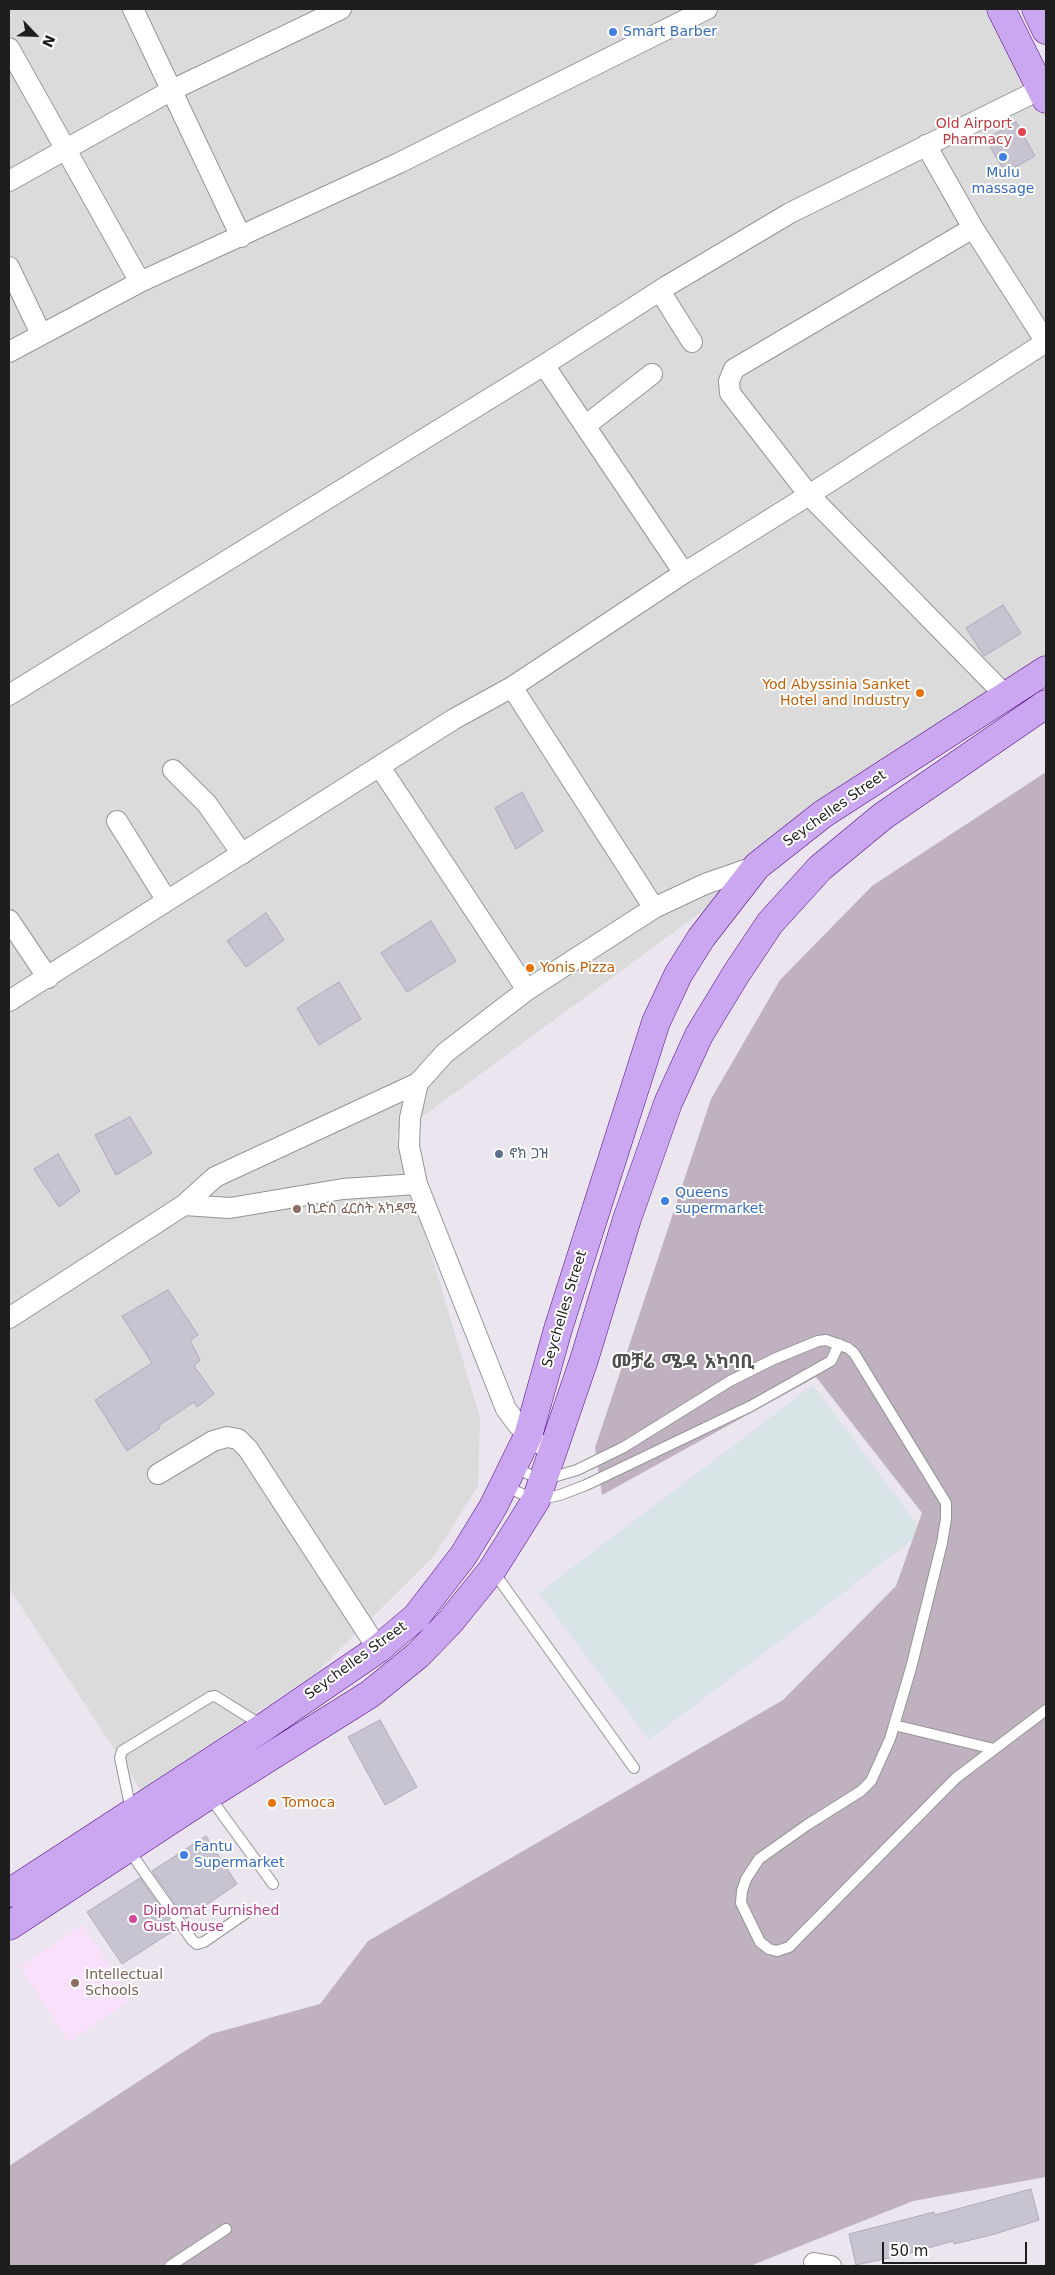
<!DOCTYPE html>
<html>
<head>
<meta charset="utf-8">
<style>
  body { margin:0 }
  #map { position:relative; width:1055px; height:2275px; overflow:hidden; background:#eae5ee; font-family:"DejaVu Sans",sans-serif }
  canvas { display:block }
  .frame { position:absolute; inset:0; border:10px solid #1e1e1e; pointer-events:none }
  .north { position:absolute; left:10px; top:10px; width:50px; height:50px; -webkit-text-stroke:4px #fff; paint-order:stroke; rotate:114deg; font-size:14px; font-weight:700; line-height:20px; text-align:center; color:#1e1e1e }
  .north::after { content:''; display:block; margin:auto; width:18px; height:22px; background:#1e1e1e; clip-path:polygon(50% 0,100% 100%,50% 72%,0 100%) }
  .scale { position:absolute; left:882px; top:2242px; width:145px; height:22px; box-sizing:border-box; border:2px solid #1e1e1e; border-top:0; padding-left:6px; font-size:15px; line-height:18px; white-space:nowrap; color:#1e1e1e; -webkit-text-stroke:4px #fff; paint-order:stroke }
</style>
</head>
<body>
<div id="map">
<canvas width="1055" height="2275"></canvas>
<div class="frame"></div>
<div class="north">N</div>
<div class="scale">50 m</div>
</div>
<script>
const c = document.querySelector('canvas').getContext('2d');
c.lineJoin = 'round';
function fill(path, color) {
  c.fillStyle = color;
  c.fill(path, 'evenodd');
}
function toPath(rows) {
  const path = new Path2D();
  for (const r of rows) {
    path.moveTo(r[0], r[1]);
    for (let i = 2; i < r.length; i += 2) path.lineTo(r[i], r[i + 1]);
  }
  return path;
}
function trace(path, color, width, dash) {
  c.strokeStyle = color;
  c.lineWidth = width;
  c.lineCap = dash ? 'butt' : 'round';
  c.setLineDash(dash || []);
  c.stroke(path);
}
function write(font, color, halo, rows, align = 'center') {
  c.font = font + ' "DejaVu Sans","Noto Sans Ethiopic",sans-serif';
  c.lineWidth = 4;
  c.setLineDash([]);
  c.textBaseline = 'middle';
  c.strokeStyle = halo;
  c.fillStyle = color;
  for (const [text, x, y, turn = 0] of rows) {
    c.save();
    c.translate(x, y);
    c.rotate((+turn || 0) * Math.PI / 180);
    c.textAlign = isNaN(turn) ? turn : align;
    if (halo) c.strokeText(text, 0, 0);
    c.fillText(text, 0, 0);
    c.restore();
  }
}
const residential = toPath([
  [9,9,994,9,1046,115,1046,659,396,1136,480,1418,478,1486,434,1556,316,1673,141,1790,9,1588]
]);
const industrial = toPath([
  [813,1385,923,1532,649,1740,539,1593]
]);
const education = toPath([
  [83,1924,131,1999,69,2043,20,1967]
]);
const construction = toPath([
  [1046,772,1046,2177,913,2201,750,2266,9,2266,9,2166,211,2034,320,2004,368,1941,783,1700,896,1586,922,1513,816,1377,602,1495,595,1448,711,1099,780,980,872,886]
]);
const building = toPath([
  [1016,122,1035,156,1005,173,986,139,1016,122],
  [1003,605,1021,633,984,656,966,628,1003,605],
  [522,792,543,831,516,849,495,808,522,792],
  [266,913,284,940,246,967,227,941,266,913],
  [431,921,456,961,407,992,381,953,431,921],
  [339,982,361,1019,319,1045,297,1008,339,982],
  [130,1117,152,1153,116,1175,95,1135,130,1117],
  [58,1154,80,1191,59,1207,34,1169,58,1154],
  [168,1290,198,1335,190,1340,200,1360,194,1366,214,1394,197,1407,194,1402,158,1426,160,1428,127,1451,95,1400,152,1363,122,1316,168,1290],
  [380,1720,417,1787,385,1805,348,1737,380,1720],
  [206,1836,237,1884,186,1919,152,1871,206,1836],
  [140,1878,176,1929,122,1964,87,1912,140,1878],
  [1031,2189,1039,2220,995,2234,954,2244,953,2241,903,2255,856,2265,849,2234,934,2212,935,2215,1031,2189]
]);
const service = toPath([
  [514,1468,543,1480,577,1470,624,1447,730,1381,774,1359,818,1341,826,1340,848,1348,854,1353,946,1503,946,1519,942,1543,911,1668,890,1739,871,1781,861,1791,807,1825,759,1859,746,1879,742,1891,741,1903,760,1942,769,1949,777,1951,789,1947,956,1778,1046,1710],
  [504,1486,536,1500,560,1495,586,1485,751,1406,831,1361,839,1344],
  [493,1571,634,1768],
  [894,1725,994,1749],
  [209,1796,273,1884],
  [131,1810,120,1758,122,1751,210,1697,215,1696,263,1726],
  [128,1849,192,1940,197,1944,204,1942,246,1913],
  [170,2266,226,2229]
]);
const minor = toPath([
  [133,9,241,237],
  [9,48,140,282],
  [9,181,172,90,341,9],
  [973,228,734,369,729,381,730,393,809,495,1006,696],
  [9,267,41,334],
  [660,291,692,342],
  [9,352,140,282,399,163,707,9],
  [544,365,684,573],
  [585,426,652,374],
  [512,687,654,908],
  [9,695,544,365,667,286,790,213,1041,89],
  [380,767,527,990],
  [173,770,207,804,242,854],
  [117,821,167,901],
  [9,920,48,978],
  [9,1001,454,719,512,687,684,573,809,495,1046,342,973,228,926,145],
  [418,1083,410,1118,409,1146,417,1184,506,1409,518,1425,537,1443],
  [184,1205,230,1208,343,1189,417,1184],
  [9,1318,184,1205,215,1177,418,1083,445,1053,527,990,654,908,705,884,757,866],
  [158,1474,213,1441,227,1437,238,1439,248,1449,378,1649],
  [814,2263,831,2266]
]);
const primary = toPath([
  [1001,9,1046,99],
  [1036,9,1046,30],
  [9,1893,264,1727,378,1649,416,1617,463,1556,493,1507,528,1436,558,1329,656,1022,678,975,701,938,757,866,823,814,1046,670],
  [9,1926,209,1795,370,1694,418,1655,450,1622,492,1570,536,1500,584,1360,627,1219,668,1103,699,1035,736,974,770,923,820,868,883,816,1046,704]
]);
const markers = [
  [613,32,5,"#3f7fe0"],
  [1022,132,5,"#e0444e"],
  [1003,157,5,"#3f7fe0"],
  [920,693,5,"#e8710a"],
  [530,968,5,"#e8710a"],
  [499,1154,5,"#5c6f8a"],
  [665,1201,5,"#3f7fe0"],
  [297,1209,5,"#8d6e63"],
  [272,1803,5,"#e8710a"],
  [184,1855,5,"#3f7fe0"],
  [133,1919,5,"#d1479c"],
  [75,1983,5,"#8d6e63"]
];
const shopNames = [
  ["Smart Barber",623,32],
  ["Mulu",1003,173,"center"],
  ["massage",1003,189,"center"],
  ["Queens",675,1193],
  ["supermarket",675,1209],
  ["Fantu",194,1847],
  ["Supermarket",194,1863]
];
const healthNames = [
  ["Old Airport",1012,124],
  ["Pharmacy",1012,140]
];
const foodNames = [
  ["Yod Abyssinia Sanket",910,685,"right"],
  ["Hotel and Industry",910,701,"right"],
  ["Yonis Pizza",540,968],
  ["Tomoca",282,1803]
];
const streetNames = [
  ["Seychelles Street",835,809,-35],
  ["Seychelles Street",565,1309,-73],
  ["Seychelles Street",356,1661,-36]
];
const serviceNames = [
  ["ኖክ ጋዝ",509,1154]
];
const educationNames = [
  ["ኪድስ ፈርስት አካዳሚ",307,1209],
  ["Intellectual",85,1975],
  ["Schools",85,1991]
];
const hotelNames = [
  ["Diplomat Furnished",143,1911],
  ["Gust House",143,1927]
];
const districtNames = [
  ["መቻሬ ሜዳ አካባቢ",683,1363]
];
fill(residential, '#dbdbdc');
fill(industrial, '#d8e4e6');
fill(education, '#f9e0fb');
fill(construction, '#c0b1c1');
fill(building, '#c8c3d0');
trace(building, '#b0a9be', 1);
trace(service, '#959595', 12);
trace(minor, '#959595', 22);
trace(primary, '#561087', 29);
trace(service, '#fff', 10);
trace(minor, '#fff', 20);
trace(primary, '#cba6f1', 28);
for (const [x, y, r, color] of markers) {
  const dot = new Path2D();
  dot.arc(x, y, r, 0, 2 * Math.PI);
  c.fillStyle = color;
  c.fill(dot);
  trace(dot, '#fff', 2);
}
write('14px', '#366cbe', '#fff', shopNames, 'left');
write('14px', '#be3a42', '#fff', healthNames, 'right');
write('14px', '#c56008', '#fff', foodNames, 'left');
write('14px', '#1e1e1e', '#fff', streetNames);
write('14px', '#4e5e75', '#fff', serviceNames, 'left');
write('14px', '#785e54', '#fff', educationNames, 'left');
write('14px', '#b23c85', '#fff', hotelNames, 'left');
write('bold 19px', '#515151', '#fff', districtNames);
</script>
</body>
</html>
